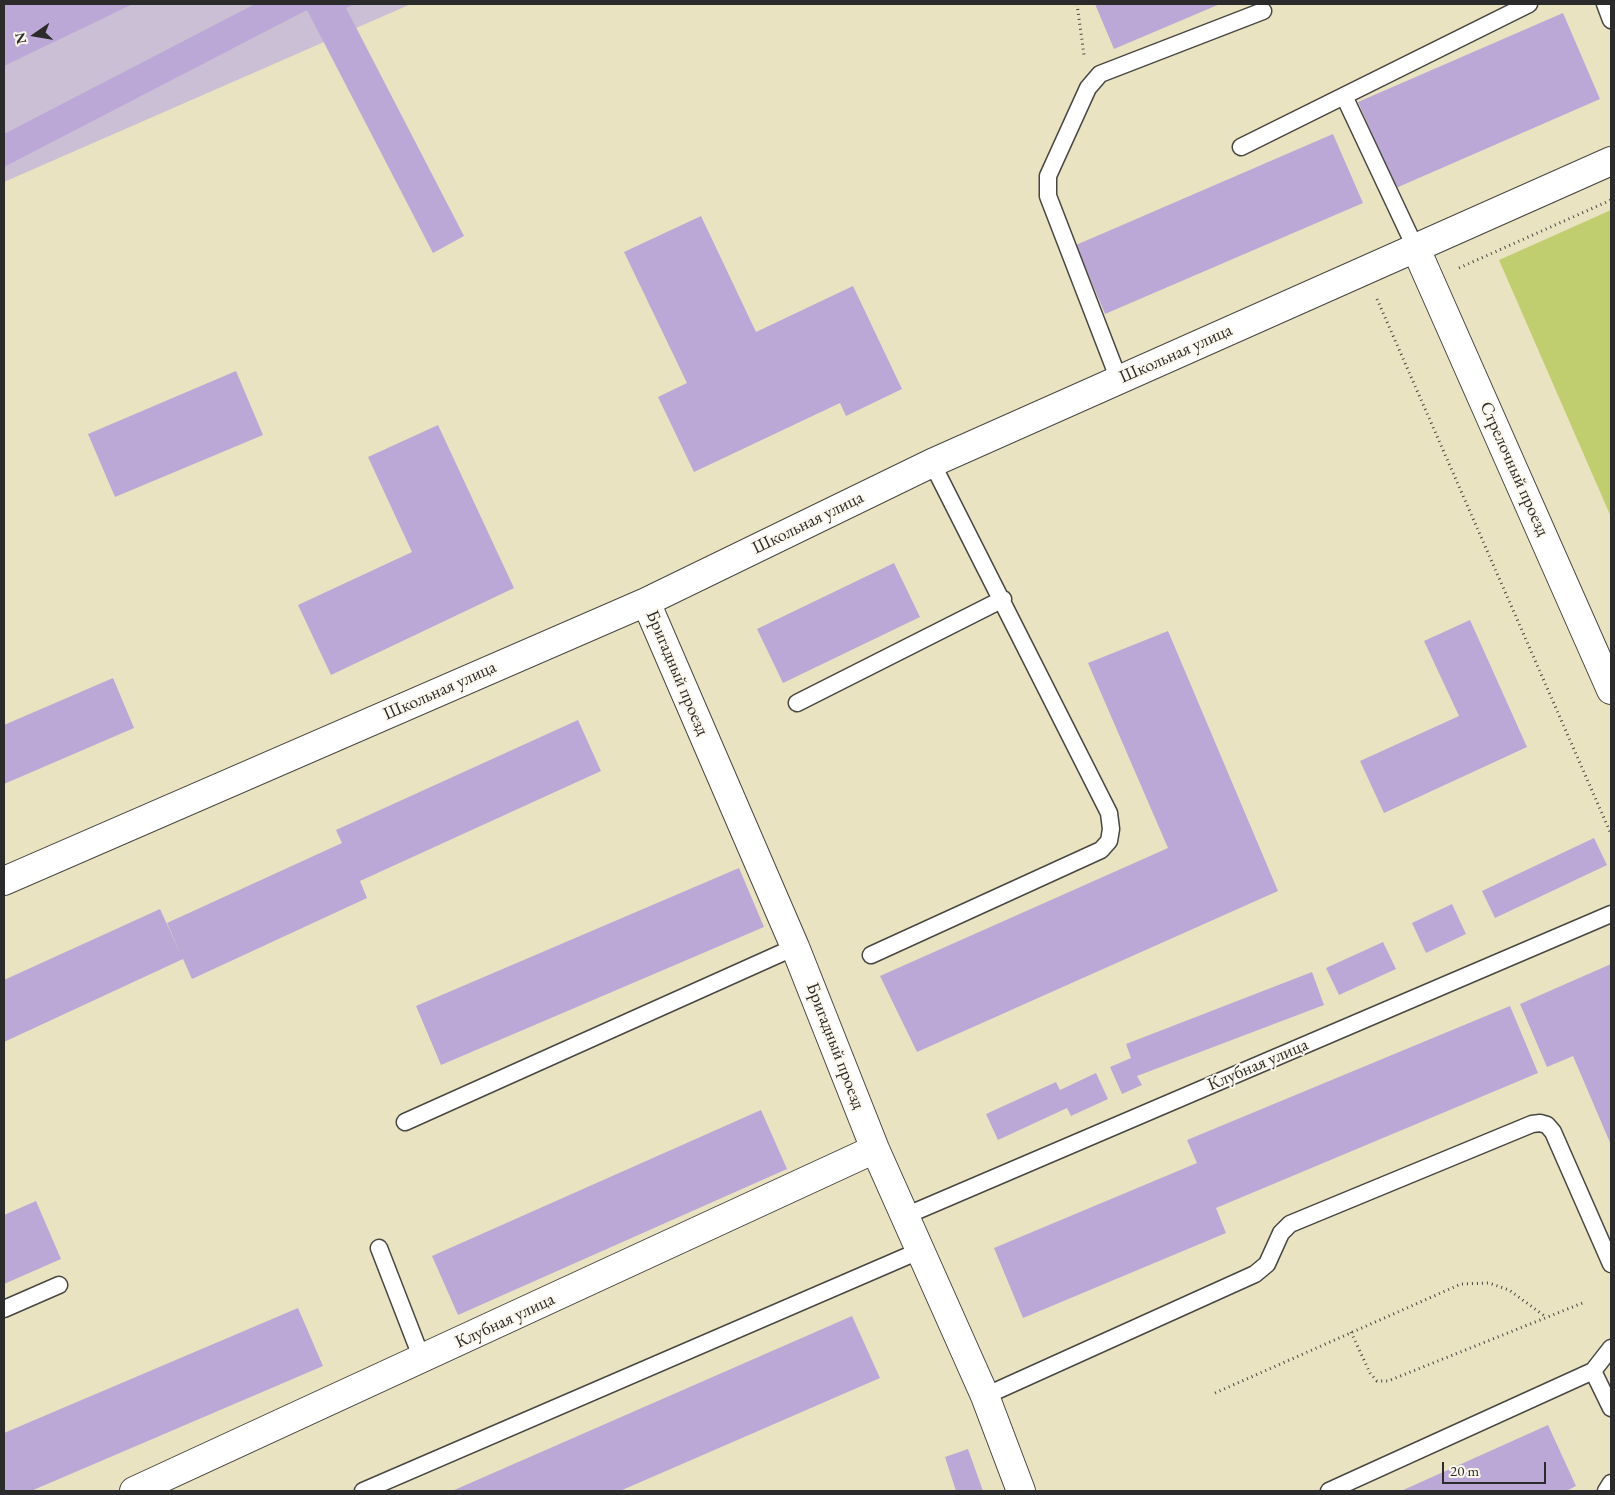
<!DOCTYPE html>
<html>
<head>
<meta charset="utf-8">
<style>
  body { margin:0 }
  #map { position:relative; width:1615px; height:1495px; overflow:hidden; background:#eae3c2; font-family:"EB Garamond",serif }
  canvas { display:block }
  .frame { position:absolute; inset:0; border:5px solid #2b2b2b; pointer-events:none }
  .north { position:absolute; left:10px; top:10px; width:50px; height:50px; -webkit-text-stroke:4px #fbf7ec; paint-order:stroke; rotate:257deg; font-size:14px; font-weight:700; line-height:20px; text-align:center; color:#2b2b2b }
  .north::after { content:''; display:block; margin:auto; width:18px; height:22px; background:#2b2b2b; clip-path:polygon(50% 0,100% 100%,50% 72%,0 100%) }
  .scale { position:absolute; left:1442px; top:1462px; width:104px; height:22px; box-sizing:border-box; border:2px solid #2b2b2b; border-top:0; padding-left:6px; font-size:15px; line-height:18px; white-space:nowrap; color:#2b2b2b; -webkit-text-stroke:4px #fbf7ec; paint-order:stroke }
</style>
</head>
<body>
<div id="map">
<canvas width="1615" height="1495"></canvas>
<div class="frame"></div>
<div class="north">N</div>
<div class="scale">20 m</div>
</div>
<script>
const c = document.querySelector('canvas').getContext('2d');
c.lineJoin = 'round';
function fill(path, color) {
  c.fillStyle = color;
  c.fill(path, 'evenodd');
}
function toPath(rows) {
  const path = new Path2D();
  for (const r of rows) {
    path.moveTo(r[0], r[1]);
    for (let i = 2; i < r.length; i += 2) path.lineTo(r[i], r[i + 1]);
  }
  return path;
}
function trace(path, color, width, dash) {
  c.strokeStyle = color;
  c.lineWidth = width;
  c.lineCap = dash ? 'butt' : 'round';
  c.setLineDash(dash || []);
  c.stroke(path);
}
function write(font, color, halo, rows, align = 'center') {
  c.font = font + ' "EB Garamond",serif';
  c.lineWidth = 4;
  c.setLineDash([]);
  c.textBaseline = 'middle';
  c.strokeStyle = halo;
  c.fillStyle = color;
  for (const [text, x, y, turn = 0] of rows) {
    c.save();
    c.translate(x, y);
    c.rotate((+turn || 0) * Math.PI / 180);
    c.textAlign = isNaN(turn) ? turn : align;
    if (halo) c.strokeText(text, 0, 0);
    c.fillText(text, 0, 0);
    c.restore();
  }
}
const industrial = toPath([
  [4,4,411,4,4,182]
]);
const green = toPath([
  [1611,210,1611,517,1499,260]
]);
const building = toPath([
  [4,4,133,4,4,66],
  [255,4,355,4,346,8,464,236,433,253,307,10,4,167,4,134],
  [1095,4,1220,4,1114,49],
  [1563,13,1600,99,1396,188,1358,102],
  [1333,134,1363,203,1105,314,1076,245],
  [701,216,756,332,853,286,902,389,846,416,840,403,694,472,658,397,687,383,624,252],
  [236,371,263,435,115,497,88,434],
  [438,425,514,588,331,675,298,605,412,552,368,457],
  [894,563,920,617,783,683,757,629],
  [1470,620,1527,747,1384,813,1360,761,1459,716,1424,641],
  [1168,631,1278,891,917,1052,880,976,1168,848,1088,663],
  [113,678,134,728,4,784,4,725],
  [578,720,601,771,360,881,367,898,192,979,183,959,4,1042,4,980,160,909,182,957,167,923,342,843,336,830],
  [1594,838,1607,865,1495,918,1482,891],
  [739,868,764,927,441,1065,416,1006],
  [1452,904,1466,934,1426,953,1412,923],
  [1383,942,1396,969,1339,995,1326,968],
  [1611,964,1611,1145,1573,1056,1547,1067,1520,1004],
  [1312,972,1324,1005,1137,1076,1142,1085,1122,1094,1110,1067,1131,1058,1126,1044],
  [1510,1006,1538,1073,1216,1208,1226,1233,1023,1318,994,1248,1197,1163,1187,1140],
  [1096,1073,1108,1099,1071,1116,1067,1108,998,1140,986,1114,1056,1082,1060,1090],
  [761,1110,787,1169,458,1315,432,1256],
  [36,1201,61,1259,4,1284,4,1215],
  [298,1308,323,1366,31,1491,4,1491,4,1433],
  [852,1316,880,1378,620,1491,452,1491],
  [1548,1425,1576,1486,1566,1491,1401,1491],
  [968,1449,983,1491,956,1491,945,1457]
]);
const path = toPath([
  [1077,4,1084,55],
  [1459,268,1611,200],
  [1377,299,1611,834],
  [1351,1332,1370,1373,1377,1381,1388,1381,1585,1302],
  [1215,1393,1461,1284,1489,1283,1509,1290,1546,1317]
]);
const lane = toPath([
  [1605,4,1611,20],
  [1344,96,1416,249],
  [1241,147,1529,4],
  [1119,380,1048,196,1048,176,1088,88,1100,74,1263,11],
  [797,703,1003,599],
  [871,955,1101,850,1109,841,1111,829,1109,813,932,463],
  [405,1122,795,947],
  [905,1216,1611,914],
  [379,1248,422,1359],
  [4,1309,59,1285],
  [1611,1348,1593,1371,1611,1408],
  [985,1396,1255,1274,1267,1264,1281,1233,1290,1224,1532,1124,1540,1123,1547,1125,1553,1132,1611,1264],
  [363,1491,919,1251],
  [1329,1491,1593,1371],
  [1606,1491,1611,1483]
]);
const street = toPath([
  [1416,249,1611,690],
  [646,602,795,947,875,1149,985,1396,1021,1491],
  [4,881,646,602,932,463,1611,161],
  [134,1491,875,1149]
]);
const streetNames = [
  ["Школьная улица",1176,354,-24],
  ["Стрелочный проезд",1514,469,66],
  ["Школьная улица",808,523,-26],
  ["Бригадный проезд",677,673,67],
  ["Школьная улица",440,691,-24],
  ["Бригадный проезд",835,1046,69],
  ["Клубная улица",1258,1065,-23],
  ["Клубная улица",505,1321,-25]
];
fill(industrial, '#cbbfd5');
fill(green, '#c1ce70');
fill(building, '#bca8d6');
trace(lane, '#484742', 19);
trace(street, '#484742', 30);
trace(path, '#484742', 3, [1, 4]);
trace(lane, '#fff', 16);
trace(street, '#fff', 28);
write('18px', '#2b2b2b', '#fbf7ec', streetNames);
</script>
</body>
</html>
